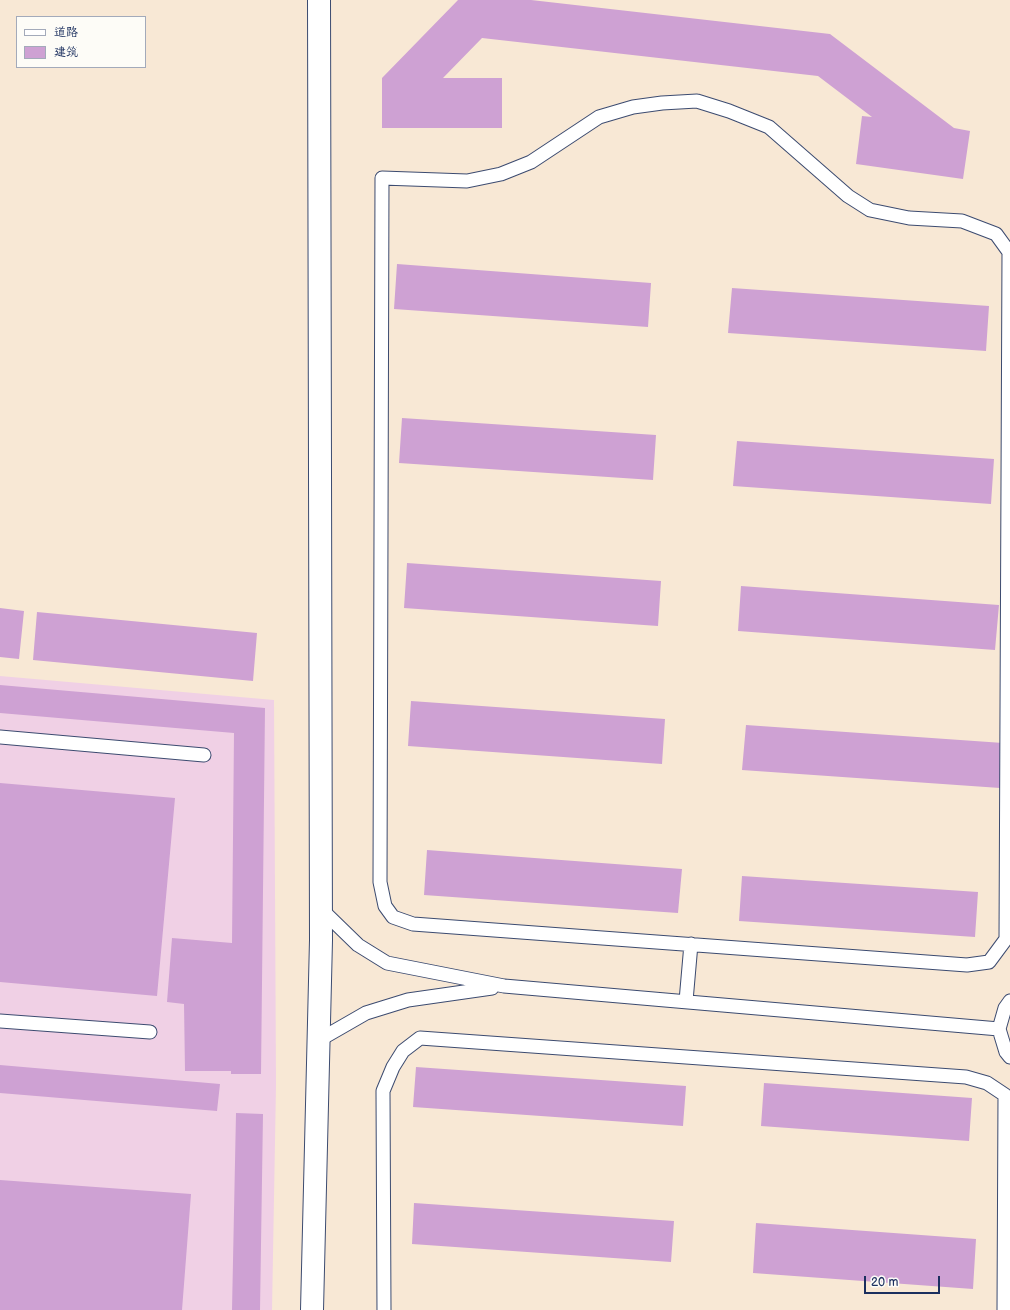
<!DOCTYPE html>
<html>
<head>
<meta charset="utf-8">
<style>
  body { margin:0 }
  #map { position:relative; width:1010px; height:1310px; overflow:hidden; background:#f8e8d5; font-family:"Balsamiq Sans","LXGW WenKai TC",sans-serif }
  canvas { display:block }
  .legend { position:absolute; left:16px; top:16px; width:130px; height:52px; box-sizing:border-box; background:#fdfcf7; border:1px solid #a3aaba; margin:0; padding:5px 7px; list-style:none; font-size:12px; color:#1b2f5e }
  .legend li { display:flex; align-items:center; gap:8px; height:20px }
  .legend b { width:20px; border:1px solid #a3aaba }
  .scale { position:absolute; left:864px; top:1276px; width:76px; height:18px; box-sizing:border-box; border:2px solid #1b2f5e; border-top:0; padding-left:5px; font-size:12px; line-height:14px; white-space:nowrap; color:#1b2f5e; -webkit-text-stroke:3px #fdfcf7; paint-order:stroke }
</style>
</head>
<body>
<div id="map">
<canvas width="1010" height="1310"></canvas>
<ul class="legend">
<li><b style="height:5px;background:#fff"></b>道路</li>
<li><b style="height:11px;background:#cea1d3"></b>建筑</li>
</ul>
<div class="scale">20 m</div>
</div>
<script>
const c = document.querySelector('canvas').getContext('2d');
c.lineJoin = 'round';
function fill(path, color) {
  c.fillStyle = color;
  c.fill(path, 'evenodd');
}
function toPath(rows) {
  const path = new Path2D();
  for (const r of rows) {
    path.moveTo(r[0], r[1]);
    for (let i = 2; i < r.length; i += 2) path.lineTo(r[i], r[i + 1]);
  }
  return path;
}
function trace(path, color, width, dash) {
  c.strokeStyle = color;
  c.lineWidth = width;
  c.lineCap = dash ? 'butt' : 'round';
  c.setLineDash(dash || []);
  c.stroke(path);
}
const built = toPath([
  [0,676,274,700,276,1085,272,1310,0,1310]
]);
const building = toPath([
  [458,0,531,0,830,34,954,128,970,131,963,179,856,164,862,116,872,117,818,76,482,38,443,78,502,78,502,128,382,128,382,78],
  [397,264,651,283,648,327,394,309],
  [732,288,989,306,986,351,728,333],
  [402,418,656,435,653,480,399,463],
  [737,441,994,459,991,504,733,486],
  [407,563,661,581,658,626,404,608],
  [741,586,999,605,995,650,738,631],
  [0,608,24,611,19,659,0,657],
  [37,612,257,633,253,681,33,660],
  [0,685,265,708,261,1074,231,1074,231,1071,185,1071,184,1004,167,1002,172,938,232,943,234,733,0,713],
  [411,701,665,719,662,764,408,746],
  [746,725,1003,743,1000,788,742,770],
  [0,783,175,798,157,996,0,982],
  [427,850,682,869,678,913,424,895],
  [742,876,978,892,975,937,739,921],
  [0,1065,220,1084,217,1111,0,1093],
  [416,1067,686,1086,683,1126,413,1107],
  [764,1083,972,1098,969,1141,761,1126],
  [236,1113,263,1114,260,1310,232,1310],
  [0,1180,191,1194,182,1310,0,1310],
  [414,1203,674,1221,671,1262,412,1244],
  [756,1223,976,1239,973,1289,753,1273]
]);
const lane = toPath([
  [697,101,729,111,769,127,848,196,870,210,909,218,962,221,996,234,1009,252,1006,939,989,962,967,965,413,924,393,917,385,906,380,882,382,178,467,181,501,174,531,162,599,117,633,107,662,103,697,101],
  [0,737,204,755],
  [321,909,358,945,387,963,504,986,999,1029],
  [686,1001,691,944],
  [1010,1001,1005,1008,999,1029,1006,1052,1010,1057],
  [0,1021,150,1032],
  [319,1040,366,1013,408,1000,492,988],
  [384,1310,383,1091,393,1067,403,1051,420,1038,966,1077,987,1083,1005,1095,1004,1310]
]);
const street = toPath([
  [312,1310,321,940,319,0]
]);
fill(built, '#f0d0e5');
fill(building, '#cea1d3');
trace(lane, '#3c4b70', 15);
trace(street, '#3c4b70', 24);
trace(lane, '#fff', 13);
trace(street, '#fff', 22);
</script>
</body>
</html>
